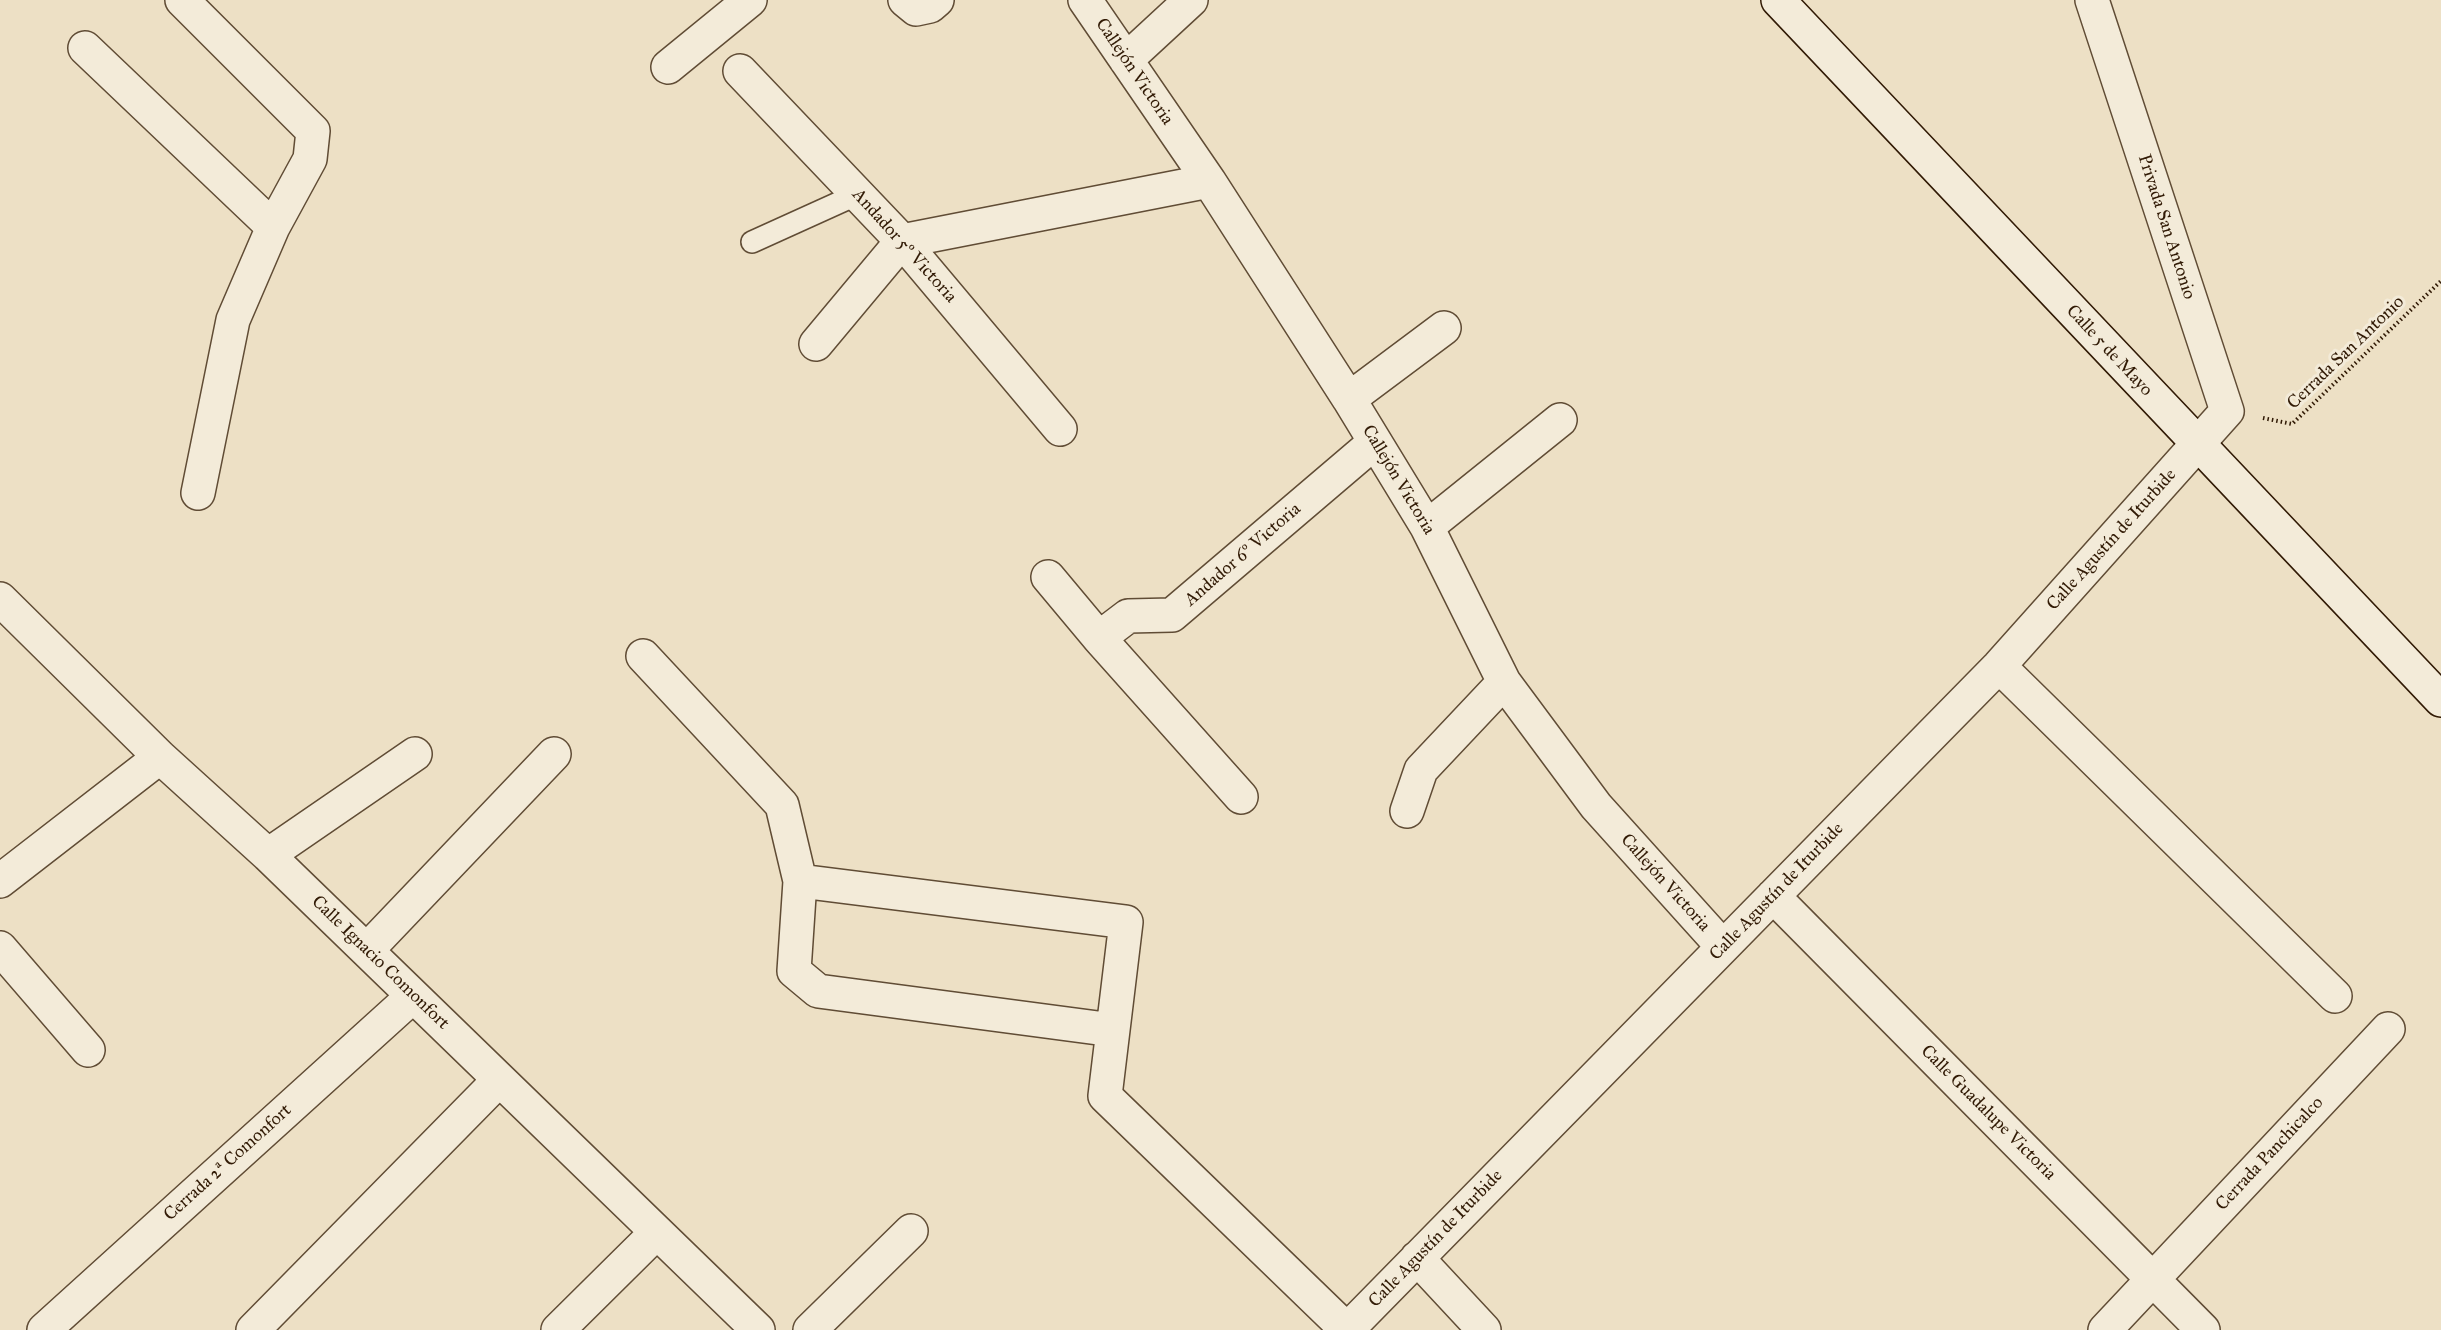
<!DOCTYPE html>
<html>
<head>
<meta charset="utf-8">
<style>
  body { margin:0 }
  canvas { display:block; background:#ede0c5 }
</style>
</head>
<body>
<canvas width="2441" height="1330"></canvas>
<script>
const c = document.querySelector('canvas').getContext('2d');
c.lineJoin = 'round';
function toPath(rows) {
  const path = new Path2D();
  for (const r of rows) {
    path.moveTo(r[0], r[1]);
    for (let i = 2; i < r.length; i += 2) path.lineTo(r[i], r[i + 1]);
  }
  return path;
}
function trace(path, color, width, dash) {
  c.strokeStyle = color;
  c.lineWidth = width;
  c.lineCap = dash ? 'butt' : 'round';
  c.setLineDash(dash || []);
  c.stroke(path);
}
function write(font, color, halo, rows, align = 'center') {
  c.font = font + ' "IM FELL Great Primer",serif';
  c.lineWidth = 6;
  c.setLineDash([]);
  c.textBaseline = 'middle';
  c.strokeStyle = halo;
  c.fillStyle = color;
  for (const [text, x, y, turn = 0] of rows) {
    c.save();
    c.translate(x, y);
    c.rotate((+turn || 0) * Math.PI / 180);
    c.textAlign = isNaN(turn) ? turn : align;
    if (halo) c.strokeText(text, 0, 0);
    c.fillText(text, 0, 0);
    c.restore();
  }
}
const path = toPath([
  [2263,418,2292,424,2441,281]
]);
const lane = toPath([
  [752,242,858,194]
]);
const street = toPath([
  [182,0,313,131,310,159,273,227,233,320,198,493],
  [905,0,916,9,930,6,937,0],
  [1085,0,1209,181,1349,399,1427,527,1504,682,1596,806,1723,947],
  [85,48,273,227],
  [1126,60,1191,0],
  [668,67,750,0],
  [740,71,902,241,1060,429],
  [816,344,902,241,1209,181],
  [1349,399,1444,328],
  [1427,527,1560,420],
  [1048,577,1099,638,1241,797],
  [0,599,160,757,268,855,758,1330],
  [1099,638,1128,616,1172,615,1375,442],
  [643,656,782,805,800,881,1126,922,1105,1096,1347,1330],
  [1999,666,2335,996],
  [1407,811,1421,770,1504,682],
  [268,855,415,754],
  [0,881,160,757],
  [800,881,794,971,818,991,1113,1030],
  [1773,896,2203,1330],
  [0,948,88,1050],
  [367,950,554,754],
  [1417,1258,1484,1330],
  [44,1330,413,996],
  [253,1330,499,1080],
  [558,1330,657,1232],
  [810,1330,911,1231],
  [1347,1330,1999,666,2227,411,2092,0],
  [2105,1330,2388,1029]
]);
const secondary = toPath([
  [1778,0,2441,700]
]);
const streetNames = [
  ["Callejón Victoria",1134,72,56],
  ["Privada San Antonio",2166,227,72],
  ["Andador 5º Victoria",904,246,48],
  ["Calle 5 de Mayo",2109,351,47],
  ["Cerrada San Antonio",2346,353,-44],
  ["Callejón Victoria",1398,480,59],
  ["Calle Agustín de Iturbide",2112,540,-48],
  ["Andador 6º Victoria",1243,555,-41],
  ["Callejón Victoria",1665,883,48],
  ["Calle Agustín de Iturbide",1777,892,-46],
  ["Calle Ignacio Comonfort",380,963,44],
  ["Calle Guadalupe Victoria",1988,1113,45],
  ["Cerrada Panchicalco",2270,1154,-47],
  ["Cerrada 2ª Comonfort",228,1163,-42],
  ["Calle Agustín de Iturbide",1436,1239,-46]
];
trace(lane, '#604c35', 24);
trace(street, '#604c35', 36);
trace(secondary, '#311a05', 36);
trace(path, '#311a05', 4, [1.5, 3]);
trace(lane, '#f3ebd9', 21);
trace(street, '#f3ebd9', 33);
trace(secondary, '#f3ebd9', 33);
write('18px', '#311a05', '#f3ebd9', streetNames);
</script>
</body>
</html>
